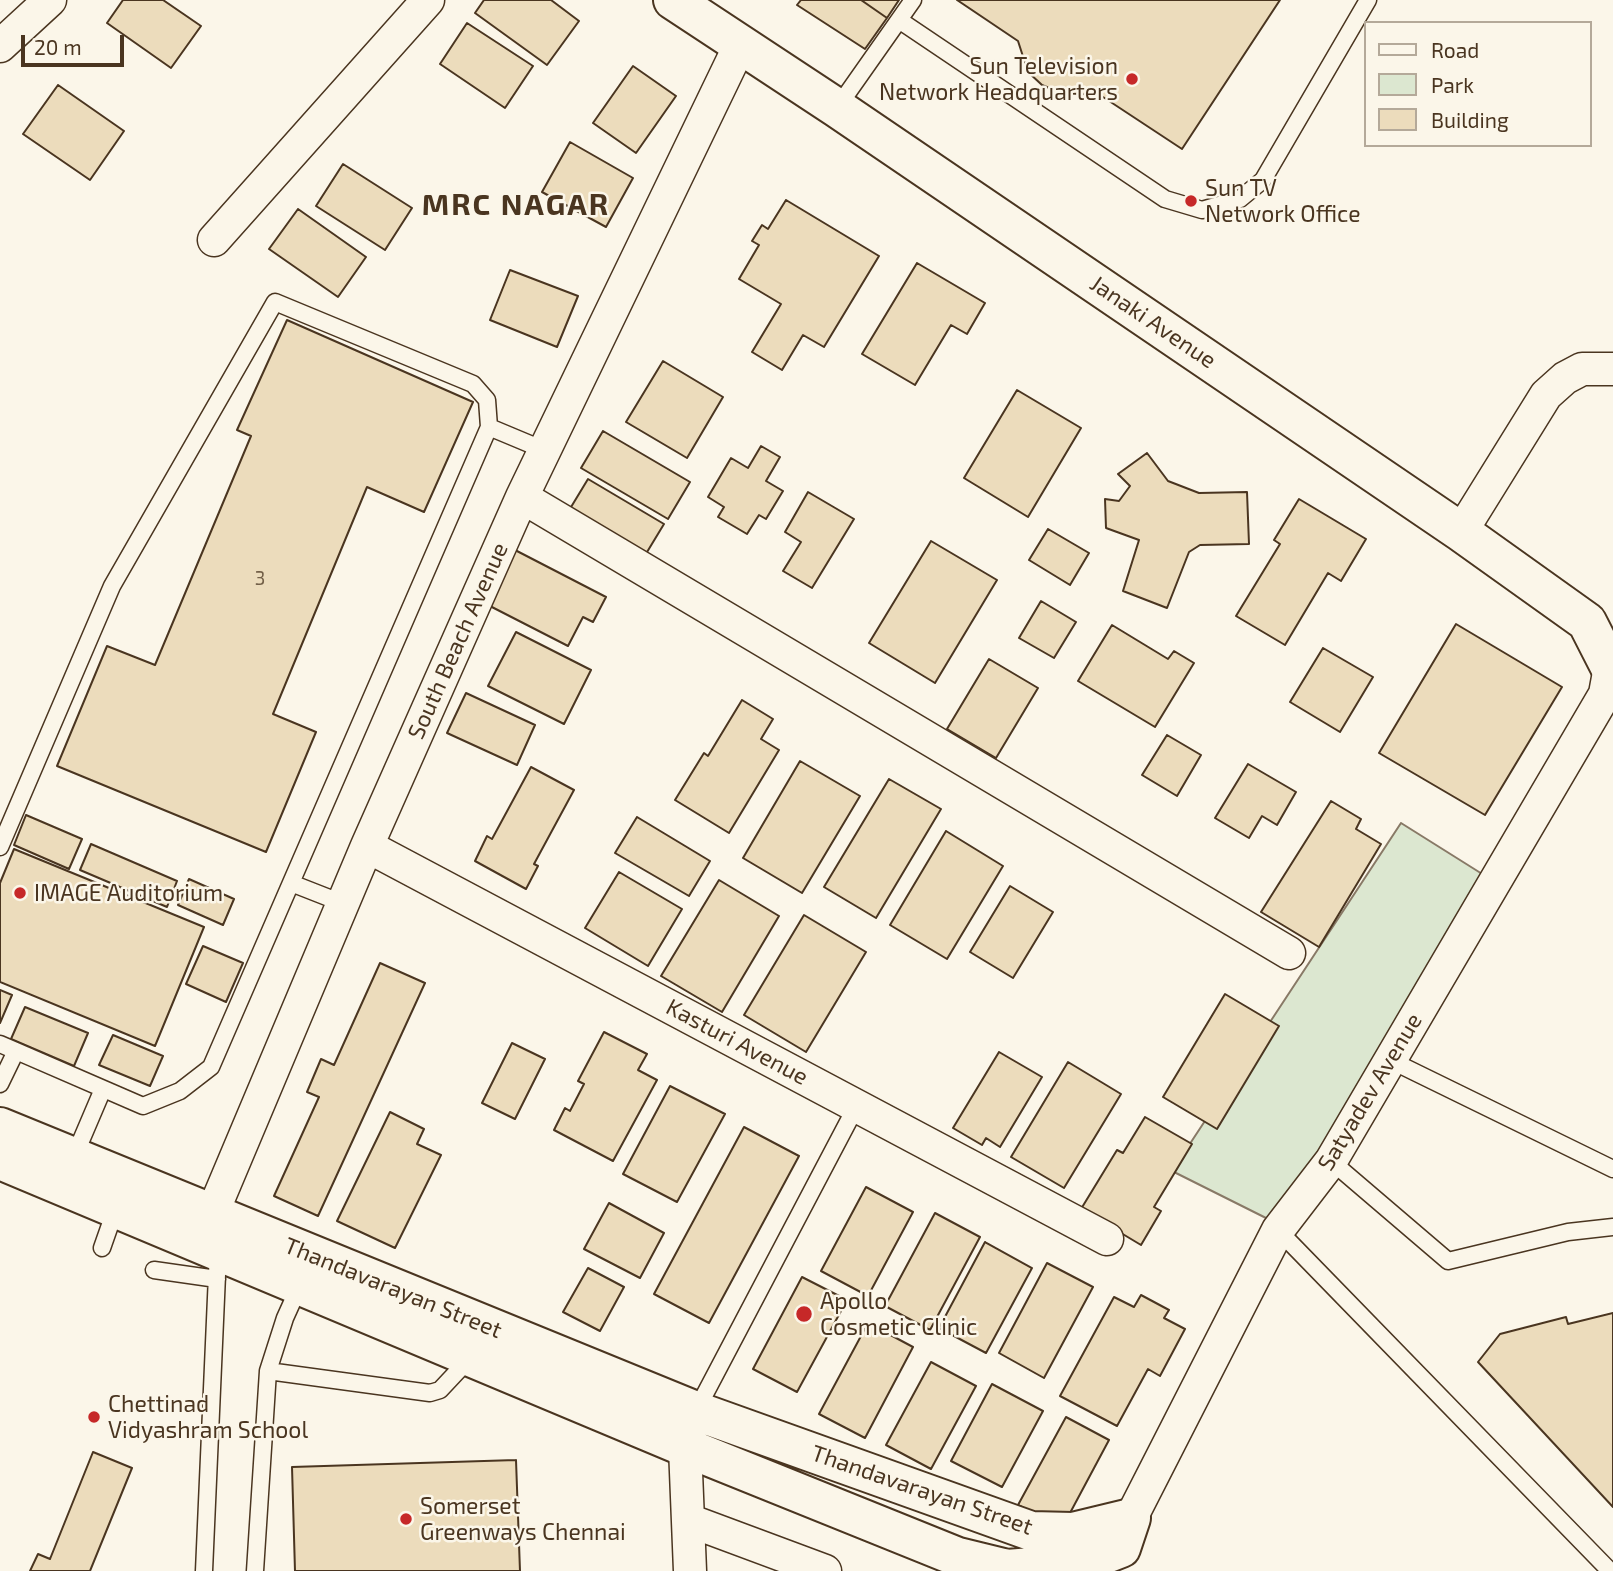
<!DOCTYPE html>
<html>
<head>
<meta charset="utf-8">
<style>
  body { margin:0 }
  #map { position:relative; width:1613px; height:1571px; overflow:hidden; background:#fbf6e9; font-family:"Exo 2",sans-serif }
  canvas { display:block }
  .legend { position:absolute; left:1364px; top:21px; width:228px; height:126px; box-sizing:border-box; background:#fbf6e9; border:2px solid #b4a999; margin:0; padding:9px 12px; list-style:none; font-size:21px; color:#4a3520 }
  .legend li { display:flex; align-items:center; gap:14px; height:35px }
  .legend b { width:35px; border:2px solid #b4a999 }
  .scale { position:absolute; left:21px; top:35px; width:103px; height:32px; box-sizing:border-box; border:4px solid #4a3520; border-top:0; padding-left:9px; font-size:21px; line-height:24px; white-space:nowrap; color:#4a3520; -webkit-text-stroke:5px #fbf6e9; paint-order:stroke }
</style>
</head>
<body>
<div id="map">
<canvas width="1613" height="1571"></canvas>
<ul class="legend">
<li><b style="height:9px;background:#fbf6e9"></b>Road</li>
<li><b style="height:19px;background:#dce7d0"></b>Park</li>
<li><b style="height:19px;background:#ecdcbc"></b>Building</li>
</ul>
<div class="scale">20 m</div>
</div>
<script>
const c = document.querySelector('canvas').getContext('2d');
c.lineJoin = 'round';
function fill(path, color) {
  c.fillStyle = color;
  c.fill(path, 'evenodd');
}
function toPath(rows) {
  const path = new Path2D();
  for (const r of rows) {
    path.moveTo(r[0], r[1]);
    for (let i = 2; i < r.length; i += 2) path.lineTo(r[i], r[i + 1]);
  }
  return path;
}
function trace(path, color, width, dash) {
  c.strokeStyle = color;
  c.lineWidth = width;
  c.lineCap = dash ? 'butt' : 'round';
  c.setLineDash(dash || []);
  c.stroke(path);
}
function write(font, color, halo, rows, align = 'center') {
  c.font = font + ' "Exo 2",sans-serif';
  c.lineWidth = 5;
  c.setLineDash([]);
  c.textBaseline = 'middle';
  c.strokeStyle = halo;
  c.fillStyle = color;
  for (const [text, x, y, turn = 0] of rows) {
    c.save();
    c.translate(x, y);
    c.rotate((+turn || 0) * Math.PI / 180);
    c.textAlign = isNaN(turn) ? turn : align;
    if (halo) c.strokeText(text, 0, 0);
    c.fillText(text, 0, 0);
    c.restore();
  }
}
const green = toPath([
  [1401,823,1487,877,1282,1226,1172,1171,1401,823]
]);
const building = toPath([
  [123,0,163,0,201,26,171,68,107,23,123,0],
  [484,0,551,0,579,21,547,65,475,13,484,0],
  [801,0,861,0,887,18,865,49,797,5,801,0],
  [861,0,899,0,887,18,861,0],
  [957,0,1280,0,1182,149,1100,95,1061,93,1042,85,1028,72,1018,41,957,0],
  [467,23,533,66,505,108,440,64,467,23],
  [633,66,676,96,636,153,593,123,633,66],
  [58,85,124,131,90,180,23,134,58,85],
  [570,142,633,178,606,227,542,192,570,142],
  [343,164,412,208,385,250,316,206,343,164],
  [786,200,879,256,824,347,803,335,782,370,752,352,781,304,739,279,759,245,752,241,762,225,768,229,786,200],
  [298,209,366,257,338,297,269,249,298,209],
  [917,263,985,303,967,334,951,325,915,385,862,354,917,263],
  [510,270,578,296,557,347,490,320,510,270],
  [287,320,473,402,424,512,367,487,273,714,316,732,266,852,57,766,107,646,155,665,251,436,237,430,287,320],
  [663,361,723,397,687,458,626,422,663,361],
  [1017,390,1081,428,1028,517,964,478,1017,390],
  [603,431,690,482,668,519,581,468,603,431],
  [761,446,780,457,766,481,783,491,766,519,759,515,747,534,718,517,724,507,708,497,731,458,748,468,761,446],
  [1147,453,1168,481,1199,493,1247,492,1249,544,1200,545,1189,552,1167,608,1123,591,1139,540,1106,528,1105,499,1119,501,1130,486,1118,474,1147,453],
  [588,479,664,524,641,562,565,517,588,479],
  [808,492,854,519,812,588,783,571,801,542,785,532,808,492],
  [1299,499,1366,539,1341,581,1328,573,1285,645,1236,616,1280,544,1274,540,1299,499],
  [1048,529,1089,553,1070,585,1029,560,1048,529],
  [931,541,997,580,935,683,869,643,931,541],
  [515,550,606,597,593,622,583,617,568,646,486,604,515,550],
  [1041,601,1076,622,1054,658,1019,638,1041,601],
  [1456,624,1562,687,1485,815,1379,753,1456,624],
  [1112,625,1168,659,1174,651,1194,663,1155,727,1078,681,1112,625],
  [516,632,591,670,564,724,488,686,516,632],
  [1323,648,1373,677,1340,732,1290,702,1323,648],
  [989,659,1038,688,996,758,947,729,989,659],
  [466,693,535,725,517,765,447,733,466,693],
  [742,700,773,719,761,739,779,750,729,833,675,800,704,753,708,756,742,700],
  [1167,735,1201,755,1177,796,1142,775,1167,735],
  [800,761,860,796,802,893,743,858,800,761],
  [1248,764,1296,792,1277,825,1262,816,1249,838,1215,818,1248,764],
  [531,767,574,790,534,864,538,866,526,889,475,861,487,836,492,839,531,767],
  [889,779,941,809,876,918,824,887,889,779],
  [1331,801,1361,819,1356,829,1381,844,1319,947,1261,912,1331,801],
  [26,815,82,839,69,869,14,845,26,815],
  [637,817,710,861,689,896,615,853,637,817],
  [946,831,1003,866,947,959,890,925,946,831],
  [91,844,177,881,167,907,80,870,91,844],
  [14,849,204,927,155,1046,0,982,0,883,14,849],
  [619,872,682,909,648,966,585,928,619,872],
  [189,879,234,899,223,925,178,905,189,879],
  [719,880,779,916,722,1012,661,976,719,880],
  [1010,886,1053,912,1013,978,970,952,1010,886],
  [804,915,866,952,806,1052,744,1015,804,915],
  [203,946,243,963,226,1002,186,984,203,946],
  [380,963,425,983,318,1216,274,1196,319,1097,307,1092,321,1059,334,1065,380,963],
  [0,990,12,995,0,1023,0,990],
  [1225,994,1279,1026,1217,1129,1163,1097,1225,994],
  [25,1007,88,1033,74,1066,11,1039,25,1007],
  [604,1032,647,1054,638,1070,657,1080,613,1161,554,1130,565,1108,570,1111,584,1084,578,1081,604,1032],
  [113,1035,163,1056,150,1086,99,1065,113,1035],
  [512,1043,545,1059,515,1119,482,1103,512,1043],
  [999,1052,1042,1077,1000,1147,986,1138,982,1145,953,1128,999,1052],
  [1068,1062,1121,1094,1064,1188,1011,1157,1068,1062],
  [670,1086,725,1114,677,1202,623,1174,670,1086],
  [390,1112,424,1129,417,1144,441,1155,395,1248,337,1221,390,1112],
  [1145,1117,1192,1144,1154,1207,1161,1211,1141,1245,1081,1209,1117,1150,1123,1153,1145,1117],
  [744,1127,799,1156,709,1323,654,1294,744,1127],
  [866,1187,913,1212,868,1296,821,1271,866,1187],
  [609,1203,664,1233,640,1278,584,1249,609,1203],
  [935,1213,980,1237,930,1330,885,1306,935,1213],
  [985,1242,1032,1268,986,1353,939,1328,985,1242],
  [1047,1263,1093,1287,1044,1378,999,1353,1047,1263],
  [588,1268,624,1287,600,1331,563,1312,588,1268],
  [802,1277,847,1300,797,1392,753,1369,802,1277],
  [1141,1295,1169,1310,1164,1318,1185,1329,1160,1376,1148,1369,1117,1426,1060,1396,1114,1297,1134,1307,1141,1295],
  [1613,1313,1613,1507,1478,1362,1500,1334,1566,1317,1568,1324,1613,1313],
  [868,1323,913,1347,865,1438,819,1414,868,1323],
  [931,1362,976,1386,931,1469,886,1445,931,1362],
  [992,1384,1043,1411,1002,1487,951,1461,992,1384],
  [1066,1417,1109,1440,1062,1528,1018,1505,1066,1417],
  [93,1452,132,1468,90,1571,30,1571,38,1554,50,1559,93,1452],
  [516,1460,520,1571,295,1571,292,1467,516,1460]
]);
const service = toPath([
  [899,20,1165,199,1202,210,1240,199,1263,180,1368,0],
  [837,108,913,0],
  [489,427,544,450],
  [0,847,112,586,275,302,473,384,487,400,489,427,211,1067,180,1091,143,1106,0,1044],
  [291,883,342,903],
  [1390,1060,1613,1169],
  [0,1084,16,1051],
  [74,1157,103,1089],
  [1331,1161,1448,1261,1568,1232,1613,1227],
  [1278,1230,1610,1571],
  [102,1248,116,1208],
  [154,1270,217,1279],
  [268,1371,430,1393,440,1390,470,1358],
  [696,1411,857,1105],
  [204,1571,218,1252],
  [255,1571,268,1371,285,1318,299,1287]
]);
const minor = toPath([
  [0,46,50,0],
  [214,240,428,0],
  [522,497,1289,953],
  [1461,532,1546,395,1565,378,1582,369,1613,369],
  [367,846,1107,1239],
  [216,1238,212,1214,367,846,522,497,740,45],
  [1131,1518,1278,1230,1331,1161,1605,694,1610,667],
  [688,1520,825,1571],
  [690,1571,685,1447,692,1425]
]);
const tertiary = toPath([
  [673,0,837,108,1461,532,1587,622,1610,667],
  [0,1127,696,1411,1031,1531,1073,1532,1131,1518,1121,1548,1083,1563,1007,1569,958,1557,685,1447,0,1160]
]);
const markers = [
  [1132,79,7,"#c62828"],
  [1191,201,7,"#c62828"],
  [20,893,7,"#c62828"],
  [804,1314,9,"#c62828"],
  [94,1417,7,"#c62828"],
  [406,1519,7,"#c62828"]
];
const numberNames = [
  ["3",260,579]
];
const poiNames = [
  ["Sun Television",1118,66,"right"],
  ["Network Headquarters",1118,92,"right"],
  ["Sun TV",1205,188],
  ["Network Office",1205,214],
  ["IMAGE Auditorium",34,893],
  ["Apollo",820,1301],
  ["Cosmetic Clinic",820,1327],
  ["Chettinad",108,1404],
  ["Vidyashram School",108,1430],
  ["Somerset",420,1506],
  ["Greenways Chennai",420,1532]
];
const streetNames = [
  ["Janaki Avenue",1153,322,34],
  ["South Beach Avenue",458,641,-66],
  ["Kasturi Avenue",737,1042,28],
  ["Satyadev Avenue",1370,1092,-59],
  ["Thandavarayan Street",393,1288,22],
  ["Thandavarayan Street",922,1490,19]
];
const districtNames = [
  ["MRC NAGAR",516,205]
];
fill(green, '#dce7d0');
trace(green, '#887966', 2);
fill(building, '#ecdcbc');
trace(building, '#4a3520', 2);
trace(service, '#4a3520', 19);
trace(minor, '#4a3520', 35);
trace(tertiary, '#4a3520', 42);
trace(service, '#fbf6e9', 16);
trace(minor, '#fbf6e9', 32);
trace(tertiary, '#fbf6e9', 38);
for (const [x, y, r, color] of markers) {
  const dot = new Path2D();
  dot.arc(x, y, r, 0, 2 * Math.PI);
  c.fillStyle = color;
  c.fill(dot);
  trace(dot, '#fbf6e9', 2.5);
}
write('19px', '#725f47', null, numberNames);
write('23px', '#4a3520', '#fbf6e9', poiNames, 'left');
write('23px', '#4a3520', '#fbf6e9', streetNames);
c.letterSpacing = '2px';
write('bold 30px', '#4a3520', '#fbf6e9', districtNames);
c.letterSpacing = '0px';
</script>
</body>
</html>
